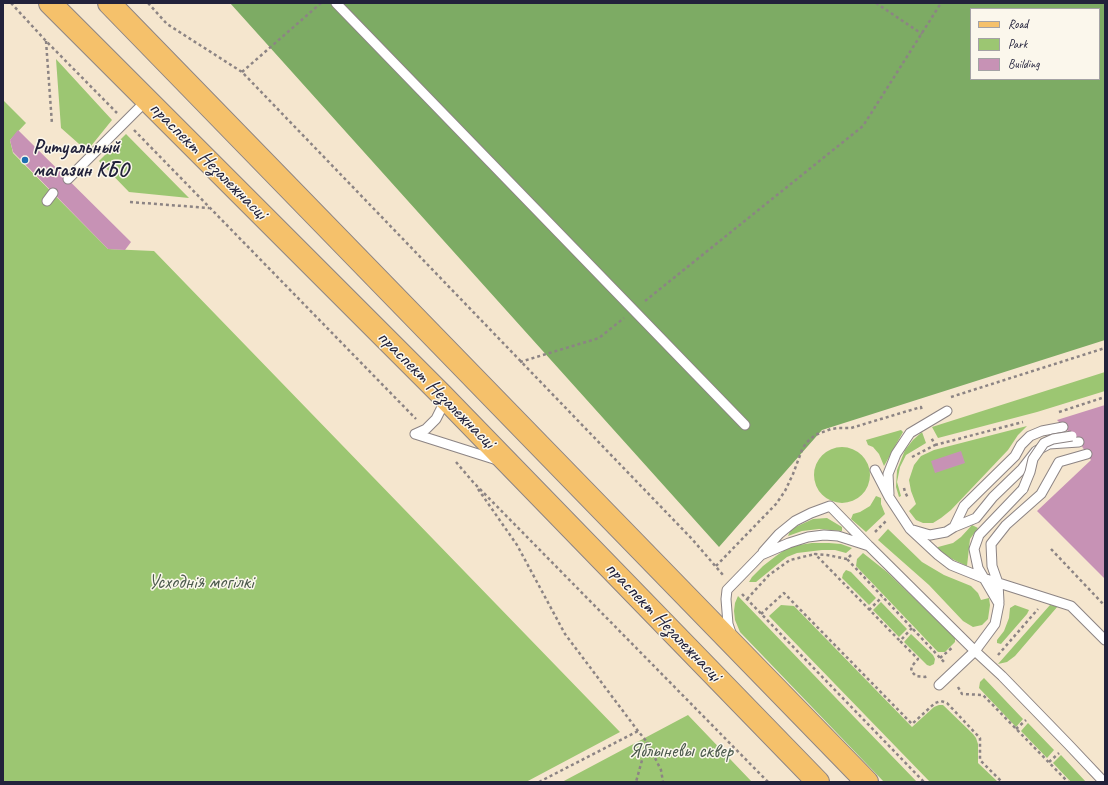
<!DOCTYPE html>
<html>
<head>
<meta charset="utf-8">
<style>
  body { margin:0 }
  #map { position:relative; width:1108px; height:785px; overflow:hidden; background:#f5e6ce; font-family:Caveat,sans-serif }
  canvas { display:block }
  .frame { position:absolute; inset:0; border:4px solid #22223b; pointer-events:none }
  .legend { position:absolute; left:970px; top:8px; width:130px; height:72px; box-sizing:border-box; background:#fbf7ec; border:1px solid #a4a2a5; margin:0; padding:5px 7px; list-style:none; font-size:12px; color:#22223b }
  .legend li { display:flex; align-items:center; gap:8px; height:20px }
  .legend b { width:20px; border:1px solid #a4a2a5 }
</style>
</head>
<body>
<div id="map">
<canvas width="1108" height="785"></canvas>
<div class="frame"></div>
<ul class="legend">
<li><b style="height:5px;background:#f5c16b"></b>Road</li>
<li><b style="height:11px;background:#9cc672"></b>Park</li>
<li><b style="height:11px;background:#c792b5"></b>Building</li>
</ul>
</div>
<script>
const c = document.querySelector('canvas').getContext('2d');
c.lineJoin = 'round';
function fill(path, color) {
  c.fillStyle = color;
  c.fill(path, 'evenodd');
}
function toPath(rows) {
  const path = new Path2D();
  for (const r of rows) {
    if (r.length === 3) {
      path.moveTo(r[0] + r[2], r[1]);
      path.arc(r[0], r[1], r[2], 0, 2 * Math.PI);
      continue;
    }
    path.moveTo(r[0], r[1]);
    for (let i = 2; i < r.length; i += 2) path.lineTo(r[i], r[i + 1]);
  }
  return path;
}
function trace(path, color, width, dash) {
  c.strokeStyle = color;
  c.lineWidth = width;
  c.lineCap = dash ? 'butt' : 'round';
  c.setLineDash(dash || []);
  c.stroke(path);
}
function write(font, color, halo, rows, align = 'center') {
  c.font = font + ' Caveat,sans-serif';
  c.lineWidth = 3;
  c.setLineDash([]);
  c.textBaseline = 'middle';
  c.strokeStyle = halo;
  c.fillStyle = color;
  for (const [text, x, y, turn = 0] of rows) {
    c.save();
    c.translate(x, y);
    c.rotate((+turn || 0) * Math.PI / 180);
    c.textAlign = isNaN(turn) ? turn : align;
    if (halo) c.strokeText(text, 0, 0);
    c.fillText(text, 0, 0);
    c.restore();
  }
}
const green = toPath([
  [56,59,112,120,87,151,61,128],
  [3,100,26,123,10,140,13,153,108,249,154,251,620,732,526,782,3,782],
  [126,134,189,198,129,192,99,161],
  [1105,372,1105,391,1037,412,938,438,932,427],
  [1027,426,1018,435,1008,450,951,510,941,518,933,523,923,523,916,520,909,511,916,504,911,491,909,480,914,465,921,456,934,450],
  [901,430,903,432,884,466,879,454,873,447,868,445,866,440],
  [922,432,926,443,906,455,900,467,897,482,901,496,899,497,896,487,897,470,905,450,913,440],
  [842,475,28],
  [876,496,881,498,881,504,885,514,866,532,851,519,853,514,860,512,870,506],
  [827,518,842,527,842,531,819,529,802,531,788,536,791,529,813,519],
  [972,525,978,528,970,539,967,566,952,559,937,549,938,547,953,543,961,537],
  [888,529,922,562,944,575,971,586,978,593,981,600,989,598,990,605,988,619,982,625,973,627,963,621,929,585,878,540],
  [812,543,829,543,841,544,852,548,846,553,835,550,822,550,797,553,787,557,778,564,756,582,749,582,752,577,763,566,776,556,786,549,799,545],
  [863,553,887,572,955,638,955,642,945,652,938,652,856,566,857,559],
  [846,570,851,572,876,598,869,605,842,578,843,574],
  [738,596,859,722,917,782,884,782,740,632,735,620,734,611,735,603],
  [881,602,907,629,899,637,873,610],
  [781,605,794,606,912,727,934,707,939,705,943,705,973,734,976,738,978,744,978,763,998,782,930,782,769,616],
  [1015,605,1029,610,1027,614,1001,644,997,643,997,640,1004,631,1009,618,1010,608],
  [1050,605,1058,606,1015,656,1007,662,998,664],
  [911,634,933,655,935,659,934,664,930,666,927,665,904,642],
  [984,678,1023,719,1016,727,979,688,980,682],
  [688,715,752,782,562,782],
  [1028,723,1054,750,1047,758,1021,731],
  [1061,755,1086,782,1071,782,1053,763]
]);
const forest = toPath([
  [230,3,1105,3,1105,340,822,430,719,547],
  [971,9,1099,9,1099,79,971,79]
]);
const building = toPath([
  [18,130,131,242,125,250,108,249,13,152,10,140],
  [1105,405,1105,579,1037,511,1091,460,1079,442,1057,420],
  [961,451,965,463,935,473,931,461]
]);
const path = toPath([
  [11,3,46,41,117,113],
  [148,3,167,24,242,72,692,539,723,575],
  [876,3,922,34],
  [46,41,52,124],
  [242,72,321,3],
  [134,130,416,419],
  [130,202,209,208],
  [645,301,863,126,941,3],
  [520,362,599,338,624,318],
  [951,397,1105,348],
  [1059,412,1105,397],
  [935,445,1023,422],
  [912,457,914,456,935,445,931,437],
  [456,462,473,482,768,782],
  [904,488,905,492,908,498],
  [478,489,517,545,565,634,638,731,647,742,636,782],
  [875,532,886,521,887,521],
  [1051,549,1105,606],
  [851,555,847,559,944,662],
  [847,559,827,555,815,554,900,641],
  [716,566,776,504,785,491,793,474,802,450,806,443,815,435,831,429,839,428,851,428,921,407,922,411],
  [742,594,924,782],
  [747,599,769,575,790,560,815,554],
  [869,610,882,597],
  [761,614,784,593,912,724,935,703,941,701,947,703,980,738,980,760,1002,782],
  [912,628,900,641,918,659,912,666,911,671,916,676,925,677,928,676],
  [998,655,1038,609],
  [940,658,953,647],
  [958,687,962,694,983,695,1068,782],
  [1016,729,1026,720],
  [647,742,661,770,663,782],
  [1049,762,1059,753],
  [539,782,638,731]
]);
const lane = toPath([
  [336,3,745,425],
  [68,179,147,100],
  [47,201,53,193],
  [415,434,497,460],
  [415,434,426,429,436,419,442,407,442,399],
  [875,470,889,497,910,529,938,555,951,565,983,578,1071,606,1105,640],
  [889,494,888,474,896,454,910,433,947,411],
  [954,527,976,518,993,497,1022,469,1036,451,1049,444,1079,442],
  [913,530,930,535,946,532,954,527,964,506,1015,456,1021,445,1030,436,1042,431,1063,427],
  [763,552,779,534,795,521,811,513,830,506,868,545],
  [999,602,998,583,992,566,991,544,1006,525,1041,494,1059,462,1087,454],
  [731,633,728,624,726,599,727,590,761,555,789,543,808,537,824,535,838,536,869,546,975,651,1002,676,1068,744,1104,782],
  [939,685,975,651,995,624,999,604,978,568,974,549,979,535,1023,489]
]);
const primary = toPath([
  [50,3,442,395,818,782],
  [109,3,867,782]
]);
const laneBridge = toPath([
  [1023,489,1030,472,1033,459,1044,443,1053,439,1072,436]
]);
const markers = [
  [25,160,4,"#1f6fb2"]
];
const poiNames = [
  ["Ритуальный",33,148],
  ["магазин КБО",33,171]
];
const streetNames = [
  ["праспект Незалежнасці",208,161,45],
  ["праспект Незалежнасці",436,390,45],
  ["праспект Незалежнасці",663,622,46]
];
const parkNames = [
  ["Усходнія могілкі",201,583],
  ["Яблыневы сквер",681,752]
];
fill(green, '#9cc672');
fill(forest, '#7dab64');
fill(building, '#c792b5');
trace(lane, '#8c8484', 11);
trace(primary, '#8c8484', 24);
trace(path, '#8c8484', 2.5, [3, 3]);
trace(lane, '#fff', 9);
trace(primary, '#f5c16b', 22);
trace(laneBridge, '#8c8484', 11, []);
trace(laneBridge, '#fff', 9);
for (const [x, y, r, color] of markers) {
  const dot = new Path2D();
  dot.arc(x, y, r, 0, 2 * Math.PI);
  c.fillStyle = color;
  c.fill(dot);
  trace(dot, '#fbf7ec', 1.5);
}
write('bold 20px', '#22223b', '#fbf7ec', poiNames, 'left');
write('20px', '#22223b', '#fbf7ec', streetNames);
write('20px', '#4d5b4e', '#fbf7ec', parkNames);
</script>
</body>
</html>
